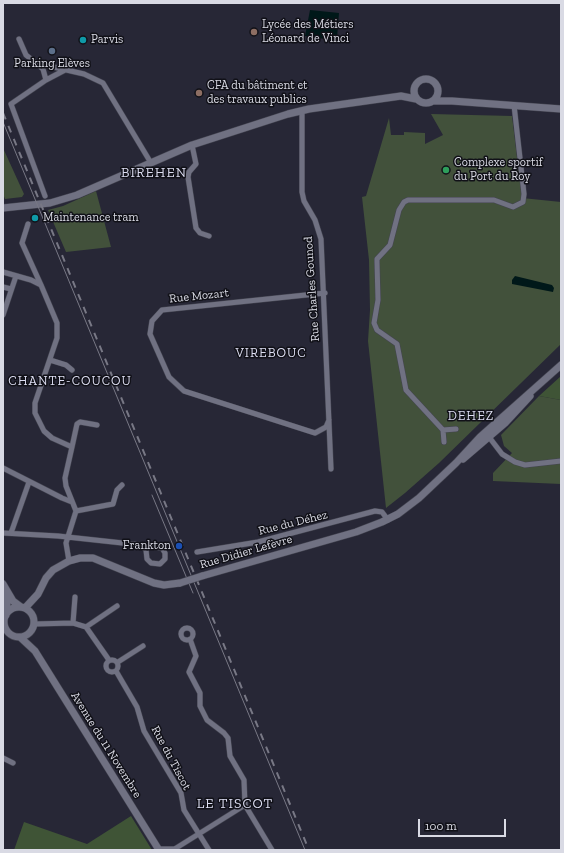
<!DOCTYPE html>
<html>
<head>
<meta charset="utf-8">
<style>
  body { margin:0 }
  #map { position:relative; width:564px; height:853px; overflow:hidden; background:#272736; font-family:"Zilla Slab",serif }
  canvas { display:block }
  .frame { position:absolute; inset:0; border:4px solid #d9dae4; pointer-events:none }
  .scale { position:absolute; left:418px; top:819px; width:88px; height:18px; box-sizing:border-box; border:2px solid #d9dae4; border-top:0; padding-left:5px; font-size:12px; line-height:14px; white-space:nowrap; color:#d9dae4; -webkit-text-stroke:3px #111118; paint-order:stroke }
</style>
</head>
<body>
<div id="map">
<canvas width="564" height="853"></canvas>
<div class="frame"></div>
<div class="scale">100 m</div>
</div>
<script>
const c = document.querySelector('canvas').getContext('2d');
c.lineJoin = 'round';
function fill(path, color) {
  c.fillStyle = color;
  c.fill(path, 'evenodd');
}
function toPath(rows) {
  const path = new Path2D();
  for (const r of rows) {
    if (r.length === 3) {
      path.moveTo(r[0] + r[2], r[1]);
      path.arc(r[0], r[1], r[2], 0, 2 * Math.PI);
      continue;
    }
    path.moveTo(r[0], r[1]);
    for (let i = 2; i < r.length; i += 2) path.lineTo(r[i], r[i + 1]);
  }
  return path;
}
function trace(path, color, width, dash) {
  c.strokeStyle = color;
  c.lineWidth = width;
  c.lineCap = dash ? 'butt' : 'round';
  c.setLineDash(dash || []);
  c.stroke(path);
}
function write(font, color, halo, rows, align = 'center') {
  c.font = font + ' "Zilla Slab",serif';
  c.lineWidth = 3;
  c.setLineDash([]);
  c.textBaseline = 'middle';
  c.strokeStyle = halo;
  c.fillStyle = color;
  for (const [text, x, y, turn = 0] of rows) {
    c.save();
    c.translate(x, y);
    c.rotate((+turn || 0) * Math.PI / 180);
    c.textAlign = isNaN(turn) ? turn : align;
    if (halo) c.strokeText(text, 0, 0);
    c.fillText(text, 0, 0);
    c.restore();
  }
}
const green = toPath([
  [431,114,512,116,522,198,561,202,561,344,439,463,405,493,386,508,368,341,370,310,369,260,362,197,366,196,389,118,391,135,404,135,404,132,425,133,425,144,443,135],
  [3,148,24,194,22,197,5,199,3,194],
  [96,191,111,247,66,252,48,210,63,206],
  [539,396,561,400,561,484,493,481,493,473,512,453,504,446,501,435]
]);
const forest = toPath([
  [561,376,561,400,539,396],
  [131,816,152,850,14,850,24,822,87,844]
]);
const water = toPath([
  [310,10,339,13,337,38,332,40,305,36],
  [515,276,552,285,554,288,553,292,512,284,512,280]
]);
const street = toPath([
  [19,39,26,55,36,63,84,74,103,83,151,163],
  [37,64,43,69,46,80],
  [302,111,302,192,304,201,315,220,321,239,331,469],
  [192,145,196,164,189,172,188,177,196,228,200,233,209,236],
  [45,196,11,104,46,80,65,70],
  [28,224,22,243,41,285],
  [3,272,31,280,41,285,57,323,57,338,35,403,35,413,44,431,52,438,72,447,65,478,66,486,76,511,66,543,69,561],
  [3,287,11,289],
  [325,293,162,310,152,321,150,334,169,377,184,391,315,433,326,427,329,420],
  [3,315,16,276],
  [50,360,66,365,72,370],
  [443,430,456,429],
  [490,433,489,437,502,454,515,462,525,465,561,461],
  [444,442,443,430,406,390,397,344,377,330,374,323,378,300,377,262,377,259,390,245,399,210,404,202,408,200,494,200,513,207,523,202,524,194,514,105],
  [72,447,77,424,80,422,97,425],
  [3,468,62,498,72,502],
  [76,511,113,504,117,490,122,485],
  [3,533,58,536,141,545],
  [11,533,29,482],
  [141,545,162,548,165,553,165,559,160,564,151,563,147,559,146,550,141,545],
  [197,552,258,542,375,511,382,512,388,520],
  [73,623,75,597],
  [35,624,73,623,86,627,109,660],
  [86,627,117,606],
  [3,628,5,628],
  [187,634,6],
  [190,639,196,656,189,672,200,693,200,706,207,720,224,733,228,738,230,756,244,780,245,805],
  [112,666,6],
  [118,662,143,646],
  [116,671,137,707,144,731,181,793,184,810,209,850],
  [3,758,13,763],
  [159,849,174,849],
  [173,850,245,805,272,850]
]);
const secondary = toPath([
  [426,91,12],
  [433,101,452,101,561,109],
  [3,208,50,203,77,195,192,145,288,114,309,109,401,96,416,99],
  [463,459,505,423,530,396],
  [202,576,356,532,382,522,398,514,419,498,456,463,480,437,561,365],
  [3,584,13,601,21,607],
  [3,596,7,603,6,615],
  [19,622,15],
  [25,608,38,594,46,578,53,570,69,561,80,558,93,558,154,583,164,585,180,583],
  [21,638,35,651,159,850]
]);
const tram = toPath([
  [3,122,305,850],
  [152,495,193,593]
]);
const rail = toPath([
  [3,113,309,850]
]);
const secondaryBridge = toPath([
  [180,583,202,576]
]);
const markers = [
  [254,32,4,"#8d6e63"],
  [83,40,4,"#0f9aa8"],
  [52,51,4,"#5c6f8a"],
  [199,93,4,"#8d6e63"],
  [446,170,4,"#2e9e5b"],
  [35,218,4,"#0f9aa8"],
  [179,546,4,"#1a4fb4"]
];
const poiNames = [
  ["Lycée des Métiers",262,25],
  ["Léonard de Vinci",262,39],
  ["Parvis",91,40],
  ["Parking Elèves",52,64,"center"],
  ["CFA du bâtiment et",207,86],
  ["des travaux publics",207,100],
  ["Complexe sportif",454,163],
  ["du Port du Roy",454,177],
  ["Maintenance tram",43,218],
  ["Frankton",171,546,"right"]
];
const streetNames = [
  ["Rue Charles Gounod",312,289,-94],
  ["Rue Mozart",199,296,-6],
  ["Rue du Déhez",293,523,-14],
  ["Rue Didier Lefèvre",246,552,-16],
  ["Avenue du 11 Novembre",106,745,58],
  ["Rue du Tiscot",171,758,62]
];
const neighbourhoodNames = [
  ["VIREBOUC",271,353],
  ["CHANTE-COUCOU",70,381],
  ["DEHEZ",471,416]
];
const quarterNames = [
  ["BIREHEN",154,173],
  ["LE TISCOT",235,804]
];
fill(green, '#42513b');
fill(forest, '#3f5436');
fill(water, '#001819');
trace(street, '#444551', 6);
trace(secondary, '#444551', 8);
trace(street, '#707182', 5);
trace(secondary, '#707182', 7);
trace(tram, '#787885', 1);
trace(rail, '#787885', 2, [7, 7]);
trace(secondaryBridge, '#444551', 8, []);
trace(secondaryBridge, '#707182', 7);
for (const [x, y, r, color] of markers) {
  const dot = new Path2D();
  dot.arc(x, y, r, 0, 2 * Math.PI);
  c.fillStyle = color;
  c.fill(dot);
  trace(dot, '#111118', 1.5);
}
write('12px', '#d9dae4', '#111118', poiNames, 'left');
write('12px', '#d9dae4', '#111118', streetNames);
c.letterSpacing = '1px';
write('13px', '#dddef2', '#111118', neighbourhoodNames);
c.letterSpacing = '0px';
c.letterSpacing = '1px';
write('14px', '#dddef2', '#111118', quarterNames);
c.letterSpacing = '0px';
</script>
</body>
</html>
